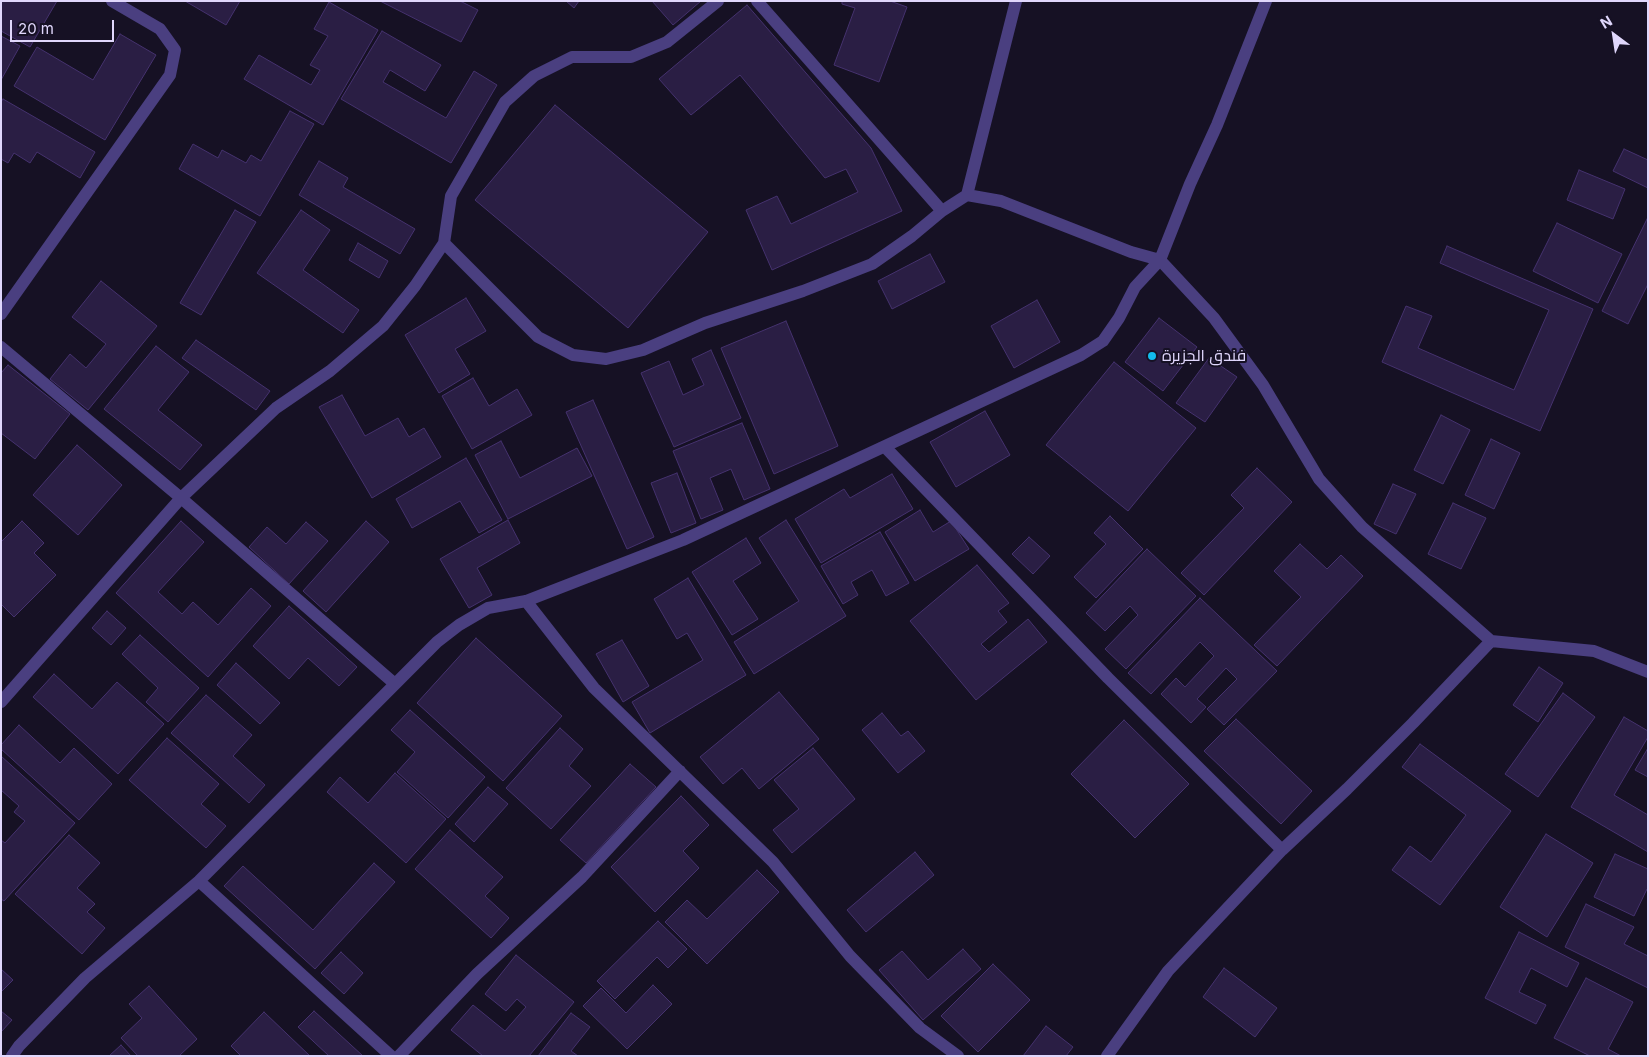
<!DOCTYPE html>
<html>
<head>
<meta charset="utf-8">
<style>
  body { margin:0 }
  #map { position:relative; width:1649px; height:1057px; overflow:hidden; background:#161124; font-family:Inter,sans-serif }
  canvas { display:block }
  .frame { position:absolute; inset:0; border:2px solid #e0d7fc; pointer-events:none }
  .north { position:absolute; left:1589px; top:10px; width:50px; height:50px; -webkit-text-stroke:4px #161124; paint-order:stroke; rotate:329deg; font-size:14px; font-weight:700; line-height:20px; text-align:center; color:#e0d7fc }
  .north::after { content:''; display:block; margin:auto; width:18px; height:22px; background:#e0d7fc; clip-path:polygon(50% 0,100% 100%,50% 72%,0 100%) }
  .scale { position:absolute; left:10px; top:20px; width:104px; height:22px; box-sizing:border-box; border:2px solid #e0d7fc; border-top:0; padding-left:6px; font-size:15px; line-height:18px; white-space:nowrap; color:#e0d7fc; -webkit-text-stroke:4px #161124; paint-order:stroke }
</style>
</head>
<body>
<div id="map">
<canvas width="1649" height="1057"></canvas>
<div class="frame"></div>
<div class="north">N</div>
<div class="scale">20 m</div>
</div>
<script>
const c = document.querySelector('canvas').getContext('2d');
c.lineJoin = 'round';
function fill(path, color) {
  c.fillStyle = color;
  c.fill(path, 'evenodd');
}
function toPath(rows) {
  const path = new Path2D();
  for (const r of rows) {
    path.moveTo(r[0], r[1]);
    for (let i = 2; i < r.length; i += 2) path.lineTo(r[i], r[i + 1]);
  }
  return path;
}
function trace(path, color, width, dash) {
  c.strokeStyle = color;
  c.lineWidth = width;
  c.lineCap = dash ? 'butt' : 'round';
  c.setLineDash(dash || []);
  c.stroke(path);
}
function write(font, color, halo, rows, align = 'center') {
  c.font = font + ' Inter,Cairo,sans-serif';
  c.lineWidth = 4;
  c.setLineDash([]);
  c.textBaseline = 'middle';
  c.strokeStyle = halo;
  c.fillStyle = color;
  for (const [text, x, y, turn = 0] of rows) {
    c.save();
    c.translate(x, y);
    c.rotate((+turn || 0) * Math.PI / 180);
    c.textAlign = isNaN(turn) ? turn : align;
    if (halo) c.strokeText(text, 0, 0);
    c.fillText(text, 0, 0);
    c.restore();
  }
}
const building = toPath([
  [1,1,57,1,30,47,1,31,1,1],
  [185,1,240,1,226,25,185,1],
  [380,1,460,1,478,10,461,42,380,1],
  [566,1,579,1,574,8,566,1],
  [652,1,701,1,673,25,652,1],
  [842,1,890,1,907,7,879,82,834,65,855,8,842,4,842,1],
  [329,2,378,30,323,125,244,79,259,55,311,85,320,70,310,65,328,36,314,29,329,2],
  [747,5,871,148,902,211,772,270,746,210,777,196,791,224,858,192,846,169,825,178,740,75,691,115,659,79,747,5],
  [382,31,441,65,425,91,390,70,383,82,446,118,474,71,497,85,451,163,341,99,382,31],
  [120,34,156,55,105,140,14,86,37,47,93,80,120,34],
  [1,36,20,46,1,80,1,36],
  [3,99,95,152,80,178,37,152,30,163,14,153,8,163,1,159,1,102,3,99],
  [555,105,708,232,628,328,475,200,555,105],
  [290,111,314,124,260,216,179,169,193,144,218,158,222,150,246,163,251,155,261,161,290,111],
  [1624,149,1648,160,1648,188,1613,171,1624,149],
  [319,161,348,178,343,187,415,229,400,254,299,195,319,161],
  [1579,170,1625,189,1613,219,1567,200,1579,170],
  [235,210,256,222,201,315,180,303,235,210],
  [301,210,330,230,303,270,359,310,343,333,257,273,301,210],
  [1648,217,1648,284,1628,324,1602,311,1648,217],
  [1557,223,1622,254,1598,303,1533,271,1557,223],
  [358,243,388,261,379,278,349,260,358,243],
  [1447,246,1593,309,1540,431,1382,362,1406,306,1432,316,1418,348,1514,390,1549,310,1440,263,1447,246],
  [930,254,945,282,892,309,878,281,930,254],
  [101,281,157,326,88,410,50,379,70,354,86,368,106,344,72,317,101,281],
  [466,298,486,331,455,349,470,374,439,393,405,335,466,298],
  [1037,300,1060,342,1014,368,991,326,1037,300],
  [1159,318,1197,347,1163,391,1125,362,1159,318],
  [786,321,838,446,774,474,721,348,786,321],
  [196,340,270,391,256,410,182,358,196,340],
  [156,346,189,372,158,410,202,445,180,470,104,409,156,346],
  [711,350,741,418,674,447,641,373,669,361,683,395,704,385,692,359,711,350],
  [1209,358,1237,377,1205,422,1176,403,1209,358],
  [1114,362,1196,428,1128,511,1046,445,1114,362],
  [8,365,70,414,35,459,1,433,1,373,8,365],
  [473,378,489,406,517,389,532,415,472,449,442,396,473,378],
  [342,395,365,436,398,418,409,437,424,428,441,457,372,498,319,407,342,395],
  [593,400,654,537,627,549,566,412,593,400],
  [985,411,1010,455,956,487,930,442,985,411],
  [1441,415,1470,430,1443,484,1414,470,1441,415],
  [742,423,770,489,744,500,731,469,710,478,723,510,701,519,673,451,742,423],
  [1491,439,1520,453,1494,509,1465,495,1491,439],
  [501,441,520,478,577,448,592,476,508,519,475,455,501,441],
  [77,445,122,485,78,535,33,495,77,445],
  [466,458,502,520,479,533,460,501,412,528,396,499,466,458],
  [1257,468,1292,502,1204,595,1181,573,1244,508,1231,495,1257,468],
  [677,473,696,523,671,533,651,483,677,473],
  [892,474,913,509,821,563,795,519,844,489,850,498,892,474],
  [1393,484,1416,494,1396,534,1374,524,1393,484],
  [1453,503,1486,518,1461,569,1428,554,1453,503],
  [920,510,933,532,951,521,969,549,915,581,885,532,920,510],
  [1110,516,1143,549,1096,598,1074,577,1106,544,1094,533,1110,516],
  [508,520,520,543,477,568,492,595,469,608,440,559,508,520],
  [786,520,846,616,754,674,734,642,799,601,759,538,786,520],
  [22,521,44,543,34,553,56,575,14,617,1,604,1,542,22,521],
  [181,521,204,542,158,592,182,614,193,602,218,625,251,588,271,606,208,677,116,593,181,521],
  [366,521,389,542,326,612,303,591,366,521],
  [306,522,328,541,289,584,249,547,267,527,286,544,306,522],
  [880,532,909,583,886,596,872,570,851,582,858,595,843,604,821,566,880,532],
  [1029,537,1050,556,1033,574,1012,554,1029,537],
  [746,538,761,563,733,581,758,619,732,635,692,572,746,538],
  [1300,544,1327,569,1341,555,1363,576,1277,666,1254,645,1301,597,1274,571,1300,544],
  [1147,549,1196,596,1126,669,1105,649,1138,615,1130,606,1105,631,1086,613,1147,549],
  [977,565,1009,603,998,611,1007,622,981,644,989,652,1028,619,1047,642,976,700,910,621,977,565],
  [688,578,746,675,650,733,632,702,703,660,687,633,677,639,654,599,688,578],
  [1200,598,1277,671,1224,725,1207,709,1237,679,1226,668,1197,699,1206,707,1191,723,1161,694,1176,678,1185,687,1214,656,1200,642,1151,694,1128,673,1200,598],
  [289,606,357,667,339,686,308,658,289,679,253,646,289,606],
  [107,611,126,628,111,645,92,628,107,611],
  [140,635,199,688,168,722,146,702,158,688,122,654,140,635],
  [476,638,562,716,503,781,417,703,476,638],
  [622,640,649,686,623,702,596,654,622,640],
  [236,663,280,703,260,724,217,685,236,663],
  [1539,667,1563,683,1538,722,1513,705,1539,667],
  [54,674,92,709,117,682,164,724,118,774,33,697,54,674],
  [779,692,819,739,759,789,742,768,723,784,700,757,779,692],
  [1563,693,1595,717,1538,797,1505,774,1563,693],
  [206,695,252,735,233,756,265,785,249,803,171,733,206,695],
  [410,710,485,777,448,818,397,772,415,752,391,730,410,710],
  [882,713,901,736,908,731,925,751,898,773,862,730,882,713],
  [1624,717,1648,731,1648,737,1614,795,1648,815,1648,852,1571,807,1624,717],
  [1236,719,1312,791,1281,824,1204,751,1236,719],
  [1124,720,1189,784,1135,838,1071,774,1124,720],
  [19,725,60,763,74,748,112,784,79,820,1,749,1,745,19,725],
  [560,728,583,749,569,766,591,786,551,829,506,788,560,728],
  [167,738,219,784,201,804,226,826,206,848,129,780,167,738],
  [1420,744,1511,811,1440,905,1392,870,1410,846,1431,862,1466,815,1402,767,1420,744],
  [813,748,855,799,792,853,773,830,799,809,774,780,813,748],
  [1648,748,1648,777,1635,770,1648,748],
  [1,756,75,823,4,901,1,899,1,840,5,843,25,821,14,812,19,806,1,790,1,756],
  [630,764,656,787,586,863,560,840,630,764],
  [395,773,446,819,406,863,327,792,340,777,368,803,395,773],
  [488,787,508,804,474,842,455,824,488,787],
  [681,796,709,825,683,851,699,868,655,912,611,867,681,796],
  [450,830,503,877,485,896,509,918,491,938,415,869,450,830],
  [1546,834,1593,863,1547,937,1500,907,1546,834],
  [69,835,100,863,77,888,95,904,87,912,105,928,82,954,15,894,69,835],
  [915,852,934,875,866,932,847,910,915,852],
  [1615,854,1648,869,1648,890,1647,889,1634,916,1594,897,1615,854],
  [374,863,395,882,315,969,224,886,243,866,313,930,374,863],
  [757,870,779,892,707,964,665,922,687,900,707,919,757,870],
  [1586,904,1634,927,1624,944,1648,956,1648,988,1565,947,1586,904],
  [658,921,687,949,668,968,657,957,615,999,597,981,658,921],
  [1519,932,1579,963,1567,987,1531,968,1519,992,1546,1005,1536,1024,1485,998,1519,932],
  [963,949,981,969,923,1020,879,970,902,951,928,980,963,949],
  [341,952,363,973,344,994,321,973,341,952],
  [516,955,574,1002,529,1056,483,1056,451,1030,473,1005,505,1031,526,1007,517,999,506,1011,485,994,516,955],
  [993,964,1030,1000,978,1052,941,1016,993,964],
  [1224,968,1277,1008,1255,1037,1203,997,1224,968],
  [1,969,13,980,1,992,1,969],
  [1586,978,1633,1002,1608,1049,1621,1056,1590,1056,1554,1038,1586,978],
  [653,985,672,1004,627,1049,583,1006,601,988,626,1013,653,985],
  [149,986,197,1039,179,1056,138,1056,121,1038,142,1018,129,1004,149,986],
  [1,1011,12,1020,1,1032,1,1011],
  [314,1011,363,1056,329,1056,298,1027,314,1011],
  [264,1012,310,1056,241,1056,231,1046,264,1012],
  [571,1013,590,1027,571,1051,578,1056,538,1056,571,1013],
  [1046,1026,1073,1047,1066,1056,1023,1056,1046,1026],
  [121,1045,131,1056,109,1056,121,1045]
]);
const minor = toPath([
  [757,1,942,211],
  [967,195,1001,201,1131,252,1160,260,1214,318,1263,385,1319,479,1362,527,1491,641],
  [444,243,538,337,573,355,606,359,643,350,705,323,803,291,872,264,912,236,942,211,967,195,1016,1],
  [1,314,170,75,175,50,160,29,112,1],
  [1,347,181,498,395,684],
  [885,447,1108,678,1282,850],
  [526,601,594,688,773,862,850,956,920,1028,958,1056],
  [1,702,181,498,276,408,330,371,383,326,415,286,444,243,451,196,505,102,534,76,572,57,631,57,667,42,718,1],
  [199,881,391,1056],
  [12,1056,19,1046,85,978,199,881,437,642,459,625,488,608,526,601,683,540,1081,355,1103,341,1119,318,1135,287,1160,260,1190,184,1217,125,1266,1],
  [399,1056,477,974,582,877,680,771],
  [1107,1056,1168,971,1282,850,1347,789,1413,723,1491,641,1594,651,1648,672]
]);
const markers = [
  [1152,356,5,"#12bced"]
];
const poiNames = [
  ["فندق الجزيرة",1162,356]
];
fill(building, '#2a1e44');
trace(building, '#45326e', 1);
trace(minor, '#4a3f80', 12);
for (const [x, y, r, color] of markers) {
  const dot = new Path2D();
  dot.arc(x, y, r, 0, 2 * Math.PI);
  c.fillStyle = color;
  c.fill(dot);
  trace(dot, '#161124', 2);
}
write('16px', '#e0d7fc', '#161124', poiNames, 'left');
</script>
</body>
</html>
